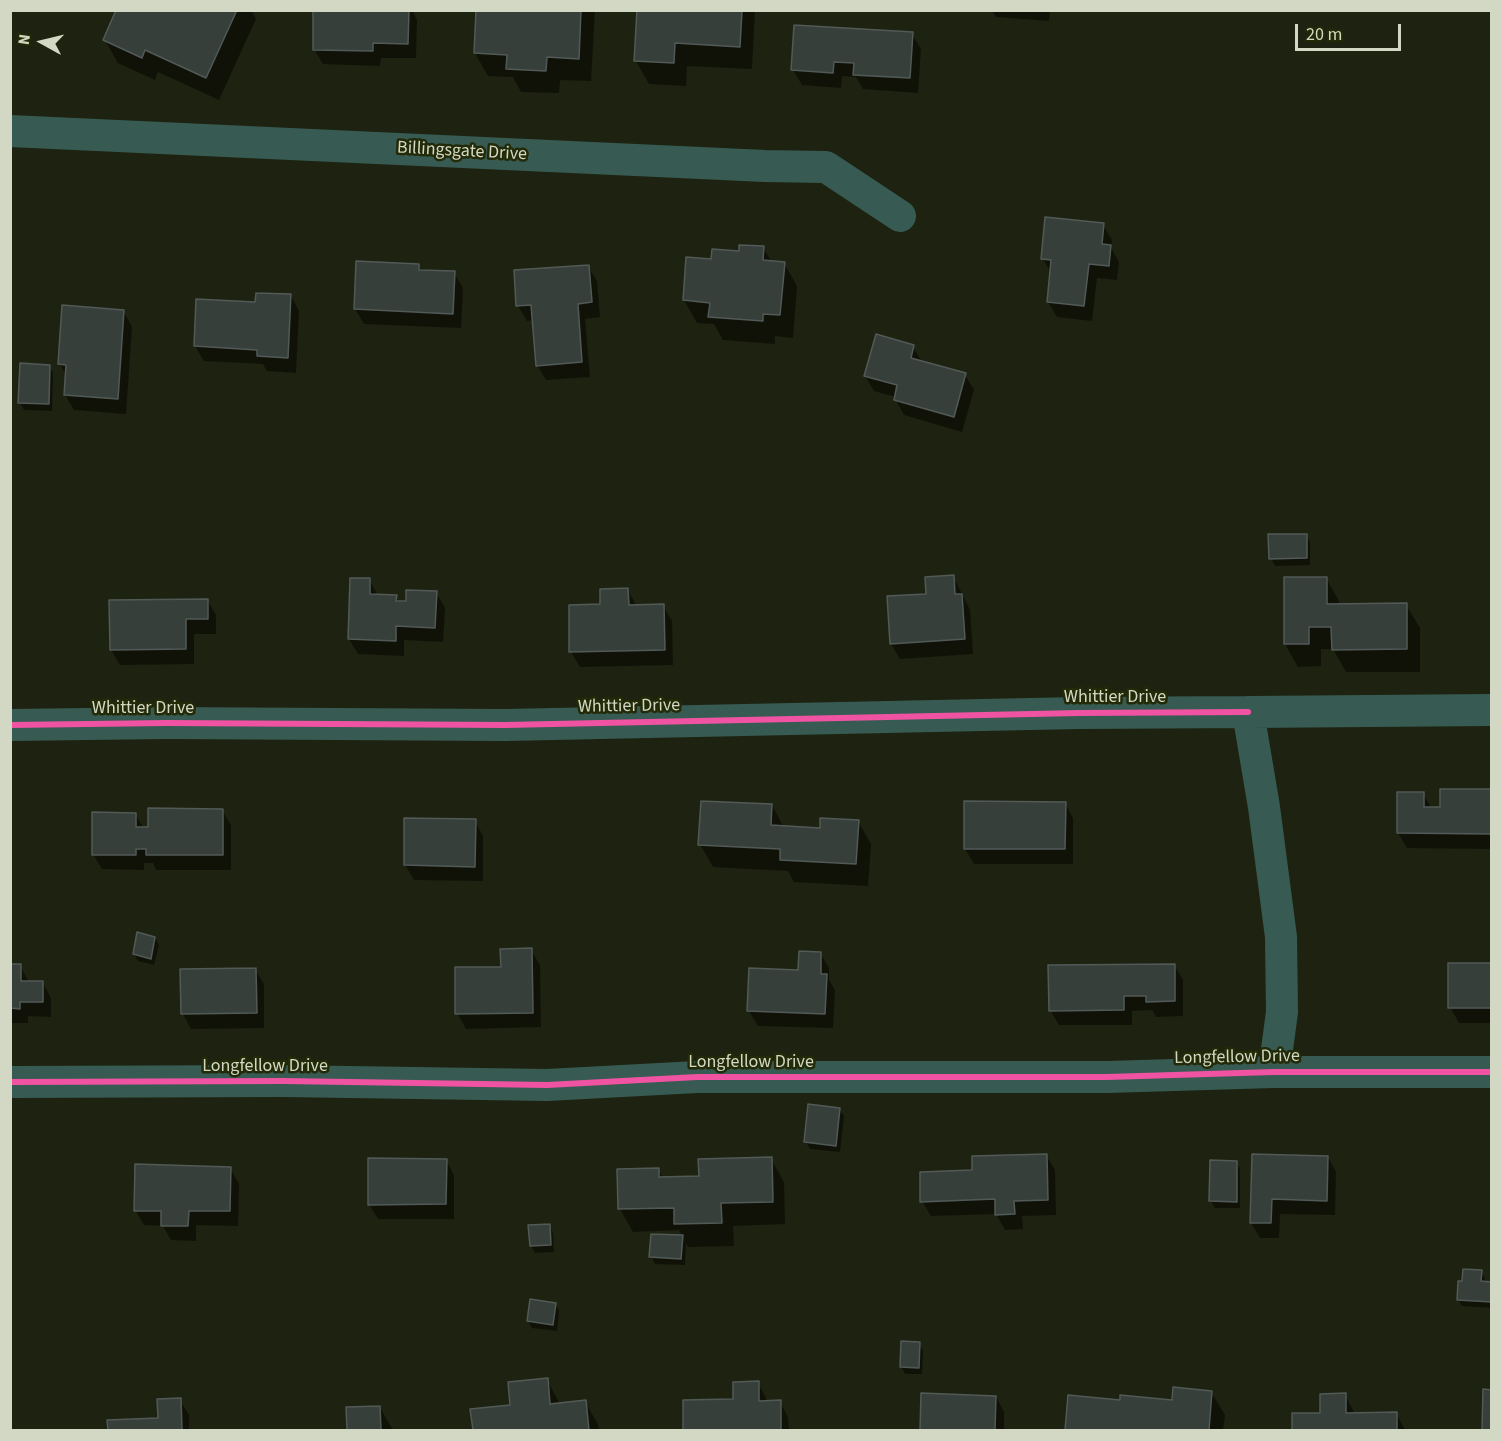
<!DOCTYPE html>
<html>
<head>
<meta charset="utf-8">
<style>
  body { margin:0 }
  #map { position:relative; width:1502px; height:1441px; overflow:hidden; background:#1e2210; font-family:"Source Sans 3",sans-serif }
  canvas { display:block }
  .frame { position:absolute; inset:0; border:12px solid #d2d8c4; pointer-events:none }
  .north { position:absolute; left:12px; top:12px; width:60px; height:60px; -webkit-text-stroke:4px #222a08; paint-order:stroke; rotate:278deg; font-size:16px; font-weight:700; line-height:24px; text-align:center; color:#d2d8c4 }
  .north::after { content:''; display:block; margin:auto; width:21px; height:27px; background:#d2d8c4; clip-path:polygon(50% 0,100% 100%,50% 72%,0 100%) }
  .scale { position:absolute; left:1295px; top:24px; width:106px; height:27px; box-sizing:border-box; border:3px solid #d2d8c4; border-top:0; padding-left:8px; font-size:18px; line-height:21px; white-space:nowrap; color:#d2d8c4; -webkit-text-stroke:4px #222a08; paint-order:stroke }
</style>
</head>
<body>
<div id="map">
<canvas width="1502" height="1441"></canvas>
<div class="frame"></div>
<div class="north">N</div>
<div class="scale">20 m</div>
</div>
<script>
const c = document.querySelector('canvas').getContext('2d');
c.lineJoin = 'round';
function fill(path, color) {
  c.fillStyle = color;
  c.fill(path, 'evenodd');
}
function toPath(rows) {
  const path = new Path2D();
  for (const r of rows) {
    path.moveTo(r[0], r[1]);
    for (let i = 2; i < r.length; i += 2) path.lineTo(r[i], r[i + 1]);
  }
  return path;
}
function trace(path, color, width, dash) {
  c.strokeStyle = color;
  c.lineWidth = width;
  c.lineCap = dash ? 'butt' : 'round';
  c.setLineDash(dash || []);
  c.stroke(path);
}
function write(font, color, halo, rows, align = 'center') {
  c.font = font + ' "Source Sans 3",sans-serif';
  c.lineWidth = 5;
  c.setLineDash([]);
  c.textBaseline = 'middle';
  c.strokeStyle = halo;
  c.fillStyle = color;
  for (const [text, x, y, turn = 0] of rows) {
    c.save();
    c.translate(x, y);
    c.rotate((+turn || 0) * Math.PI / 180);
    c.textAlign = isNaN(turn) ? turn : align;
    if (halo) c.strokeText(text, 0, 0);
    c.fillText(text, 0, 0);
    c.restore();
  }
}
const shadow = toPath([
  [118,10,251,10,256,19,219,100,158,72,155,80,118,63,105,40],
  [315,10,412,10,417,20,416,58,381,58,380,66,323,64,314,49],
  [528,10,595,10,591,81,560,80,559,93,521,92,513,77,488,76,475,53],
  [638,10,755,10,752,69,687,66,686,86,649,84,636,61],
  [992,10,1050,10,1049,21,996,17],
  [912,34,921,49,918,93,863,89,856,77,842,76,841,88,802,85,793,70],
  [1103,225,1112,240,1111,248,1119,262,1117,280,1097,278,1092,321,1057,317,1048,302,1051,273,1043,259],
  [763,248,772,262,784,263,797,286,793,338,775,336,775,344,723,340,714,324,697,323,684,300,712,261],
  [418,265,422,272,454,273,463,288,461,328,364,324,355,309],
  [588,266,597,281,600,317,585,319,590,377,546,380,537,365,534,320,527,321,518,306],
  [291,296,299,311,296,373,267,371,263,364,204,361,195,346,257,304],
  [124,312,132,327,126,414,74,410,65,395,67,377,60,364],
  [913,347,922,362,965,375,974,390,962,432,904,415,895,399,896,397,874,391,865,376],
  [49,366,53,373,52,411,24,410,20,403],
  [1306,535,1310,542,1310,565,1275,566,1271,558],
  [953,576,970,610,973,654,900,659,891,644,927,595],
  [1326,578,1339,601,1339,605,1406,605,1420,628,1420,672,1346,672,1333,649,1321,649,1321,666,1298,667,1285,644],
  [369,580,378,595,396,596,399,603,407,603,436,592,445,608,443,642,404,640,404,656,358,654,349,639],
  [628,590,636,605,663,606,672,621,673,665,580,667,571,652,602,605],
  [207,600,216,615,216,634,194,634,194,664,120,665,111,650],
  [1492,791,1492,849,1407,848,1398,833,1398,794,1423,794,1432,809,1441,809],
  [1065,803,1073,818,1073,864,974,864,965,849],
  [772,805,784,828,821,830,858,821,871,844,868,886,794,882,788,871,713,867,700,844],
  [222,810,231,825,231,870,156,870,153,863,144,863,144,870,102,869,93,854,135,814,144,829],
  [475,821,483,836,483,881,414,880,405,865],
  [155,938,159,945,154,965,138,961,134,954],
  [531,950,540,965,541,1027,466,1029,457,1013,502,968],
  [820,953,829,968,829,980,835,990,833,1028,758,1026,749,1011,800,971],
  [1492,964,1492,1023,1459,1023,1450,1007],
  [10,965,20,966,29,982,43,983,51,998,51,1017,28,1016,28,1023,10,1023],
  [1174,965,1183,980,1183,1016,1156,1017,1152,1010,1132,1011,1132,1025,1059,1025,1050,1010],
  [255,969,264,984,264,1028,191,1029,183,1014,182,970],
  [839,1109,844,1116,840,1152,810,1149,806,1142],
  [1046,1155,1055,1170,1056,1215,1022,1216,1023,1229,1005,1230,996,1214,931,1216,922,1201,974,1172],
  [1253,1156,1328,1157,1336,1172,1335,1215,1280,1214,1279,1238,1260,1238,1251,1223],
  [771,1159,784,1182,785,1224,733,1226,734,1246,688,1247,686,1243,685,1265,655,1264,651,1256,683,1237,679,1230,633,1232,620,1209,658,1170,663,1178,701,1177],
  [446,1160,454,1175,454,1219,378,1219,369,1204],
  [1236,1162,1240,1169,1240,1208,1215,1208,1211,1201],
  [230,1168,239,1184,238,1226,196,1225,196,1241,171,1240,163,1226,144,1225,135,1210],
  [549,1225,553,1233,554,1252,535,1253,531,1246],
  [1481,1272,1485,1279,1485,1283,1492,1283,1492,1308,1462,1306,1458,1299],
  [555,1304,559,1311,557,1331,532,1328,528,1321],
  [919,1344,923,1351,922,1374,905,1374,901,1366],
  [547,1380,560,1404,585,1402,598,1424,599,1430,474,1430,472,1410,512,1406],
  [758,1383,766,1398,767,1402,780,1402,788,1417,789,1430,685,1430,684,1402,735,1401],
  [1211,1392,1225,1415,1223,1430,1066,1430,1069,1397,1122,1402,1173,1401],
  [923,1394,996,1397,1004,1412,1004,1430,921,1430],
  [1345,1395,1353,1410,1354,1414,1396,1413,1405,1430,1294,1430,1294,1415,1322,1414],
  [180,1400,189,1415,189,1430,109,1430,109,1422,159,1420],
  [348,1408,380,1408,393,1430,348,1430]
]);
const building = toPath([
  [116,10,237,10,206,78,145,50,142,58,103,40,116,10],
  [313,10,409,10,408,44,373,43,373,51,313,50,313,10],
  [476,10,581,10,579,59,547,57,546,71,506,69,507,55,474,53,476,10],
  [637,10,742,10,740,47,675,43,674,63,634,61,637,10],
  [794,25,913,32,910,78,853,75,854,63,834,62,833,73,791,70,794,25],
  [1045,217,1104,223,1102,244,1111,245,1109,266,1089,264,1084,306,1047,302,1051,260,1041,259,1045,217],
  [739,245,764,246,763,260,785,262,780,315,763,314,763,321,708,317,710,303,683,300,686,257,711,259,712,249,739,251,739,245],
  [356,261,419,264,419,270,455,271,453,314,354,309,356,261],
  [589,265,592,302,578,304,582,362,536,366,531,305,516,306,514,270,589,265],
  [256,293,291,294,288,358,257,356,257,350,194,346,196,299,255,302,256,293],
  [62,305,124,310,118,399,64,395,66,365,58,364,62,305],
  [876,334,914,345,911,358,966,373,954,417,894,400,897,385,864,376,876,334],
  [20,363,50,365,49,404,18,403,20,363],
  [1268,534,1307,534,1307,558,1269,559,1268,534],
  [954,575,955,594,962,594,965,639,890,644,887,596,926,594,925,577,954,575],
  [1284,577,1327,577,1327,604,1407,603,1407,649,1332,650,1331,627,1309,627,1309,644,1284,644,1284,577],
  [350,578,370,578,370,594,397,595,396,601,406,601,406,590,437,591,435,628,396,626,396,641,348,639,350,578],
  [628,588,629,605,664,604,665,650,569,652,569,605,600,604,600,589,628,588],
  [208,599,208,619,186,619,186,649,110,650,109,600,208,599],
  [1440,789,1492,789,1492,834,1397,833,1397,792,1424,792,1424,807,1440,807,1440,789],
  [701,801,772,804,771,825,820,828,820,818,859,820,856,864,780,860,780,849,698,845,701,801],
  [964,801,1066,802,1065,849,964,849,964,801],
  [148,808,223,809,223,855,146,855,146,849,136,849,136,855,92,855,92,812,136,813,136,827,148,827,148,808],
  [404,818,476,819,475,867,404,865,404,818],
  [137,932,155,937,151,959,133,954,137,932],
  [532,948,533,1013,455,1014,455,967,501,967,500,949,532,948],
  [799,951,821,952,821,974,827,974,825,1014,747,1011,749,968,798,970,799,951],
  [1448,963,1492,963,1492,1008,1448,1008,1448,963],
  [10,964,21,964,21,981,43,981,43,1002,20,1002,20,1009,10,1008,10,964],
  [1175,964,1175,1001,1146,1002,1146,996,1124,996,1124,1010,1049,1011,1048,965,1175,964],
  [256,968,257,1013,181,1014,180,969,256,968],
  [808,1104,840,1108,836,1146,804,1142,808,1104],
  [1047,1154,1048,1200,1014,1201,1015,1214,995,1215,995,1199,920,1202,920,1172,972,1170,972,1156,1047,1154],
  [1252,1154,1328,1156,1327,1201,1272,1199,1271,1223,1250,1223,1252,1154],
  [772,1157,773,1202,721,1203,722,1223,674,1224,674,1208,618,1209,617,1169,659,1168,659,1177,699,1176,698,1159,772,1157],
  [368,1158,447,1159,446,1204,368,1205,368,1158],
  [1210,1160,1237,1161,1237,1202,1209,1201,1210,1160],
  [135,1164,231,1167,230,1211,189,1211,188,1226,161,1226,161,1211,134,1211,135,1164],
  [550,1224,551,1245,530,1246,528,1225,550,1224],
  [651,1234,683,1235,681,1259,649,1257,651,1234],
  [1463,1269,1482,1270,1481,1281,1492,1282,1492,1302,1457,1300,1458,1281,1462,1281,1463,1269],
  [530,1299,556,1303,553,1325,527,1321,530,1299],
  [901,1341,920,1342,919,1368,900,1367,901,1341],
  [548,1378,550,1404,586,1400,589,1430,473,1430,470,1409,510,1405,508,1382,548,1378],
  [759,1381,759,1401,781,1400,781,1430,683,1430,683,1400,733,1399,733,1382,759,1381],
  [1173,1387,1212,1391,1209,1430,1065,1430,1068,1395,1120,1400,1120,1395,1172,1400,1173,1387],
  [1483,1389,1492,1390,1492,1430,1482,1430,1483,1389],
  [921,1393,996,1396,995,1430,920,1430,921,1393],
  [1346,1393,1346,1413,1397,1412,1397,1430,1292,1430,1292,1413,1320,1413,1320,1394,1346,1393],
  [181,1398,182,1430,108,1430,107,1420,158,1418,157,1399,181,1398],
  [380,1406,381,1430,347,1430,346,1407,380,1406]
]);
const street = toPath([
  [10,131,765,166,826,167,900,216],
  [10,725,166,723,505,725,1079,713,1248,712],
  [1274,1072,1282,1012,1281,937,1264,807,1248,712,1492,710],
  [10,1082,283,1081,547,1085,697,1077,1107,1077,1274,1072,1492,1072]
]);
const cycleway = toPath([
  [10,725,166,723,505,725,1079,713,1248,712],
  [10,1082,283,1081,547,1085,697,1077,1107,1077,1274,1072,1492,1072]
]);
const streetNames = [
  ["Billingsgate Drive",462,152,3],
  ["Whittier Drive",1115,698],
  ["Whittier Drive",629,707,-1],
  ["Whittier Drive",143,709],
  ["Longfellow Drive",1237,1058,-1],
  ["Longfellow Drive",751,1063],
  ["Longfellow Drive",265,1067]
];
fill(shadow, '#0007');
fill(building, '#373f3b');
trace(building, '#525a58', 1.5);
trace(street, '#375b52', 32);
trace(cycleway, '#f153a3', 6);
write('18px', '#d2d8c4', '#222a08', streetNames);
</script>
</body>
</html>
